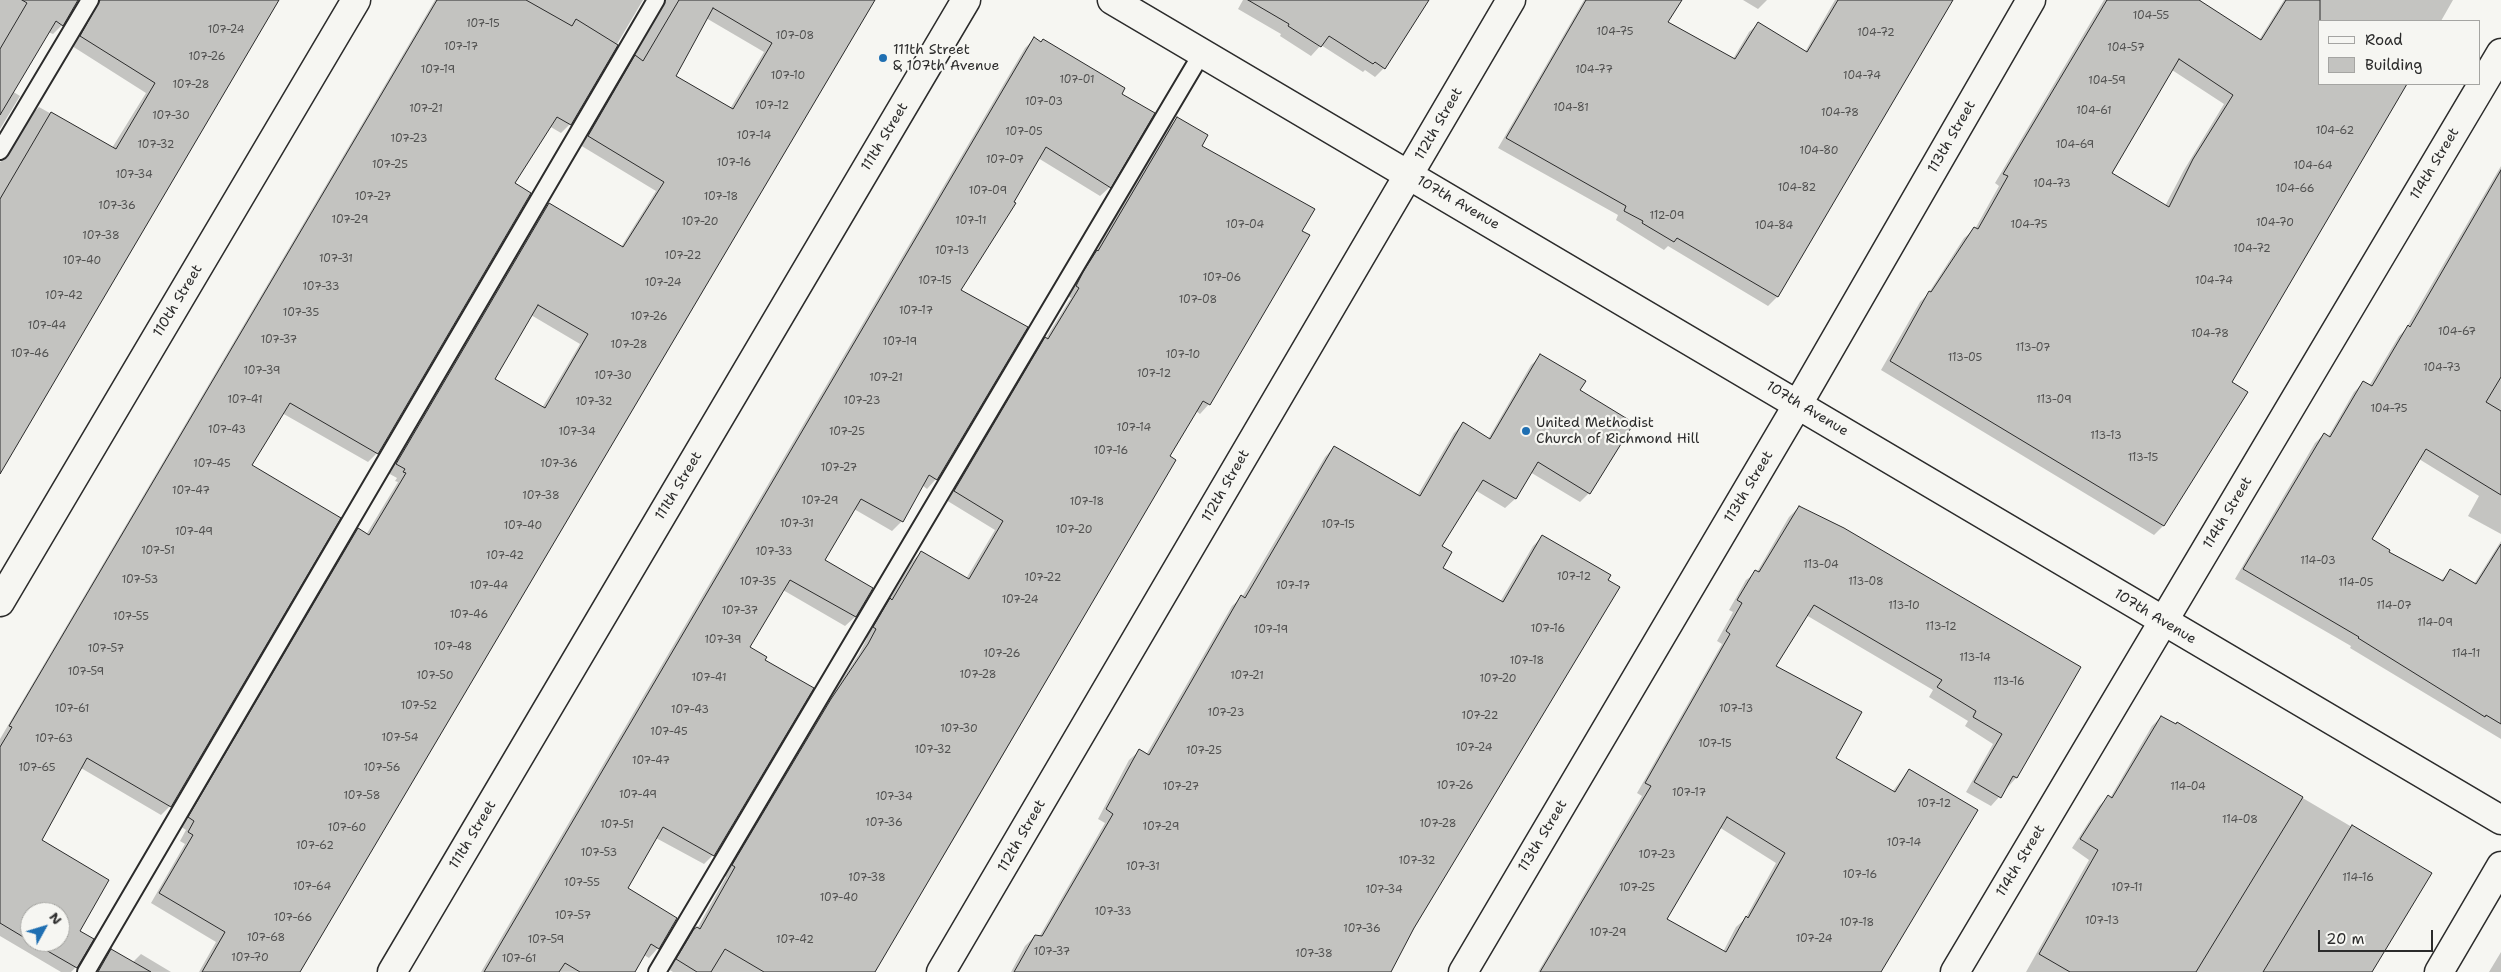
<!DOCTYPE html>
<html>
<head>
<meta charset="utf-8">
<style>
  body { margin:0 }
  #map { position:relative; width:2501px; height:972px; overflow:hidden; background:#f6f6f2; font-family:"Shantell Sans",sans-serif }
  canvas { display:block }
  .legend { position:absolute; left:2318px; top:20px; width:162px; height:65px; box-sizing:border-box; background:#f6f6f2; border:1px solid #a5a5a2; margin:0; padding:6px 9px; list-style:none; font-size:15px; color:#2b2b2b }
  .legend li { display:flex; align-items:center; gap:10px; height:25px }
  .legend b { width:25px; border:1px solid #a5a5a2 }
  .north { position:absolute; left:20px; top:902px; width:50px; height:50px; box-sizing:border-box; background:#f6f6f2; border:1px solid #a5a5a2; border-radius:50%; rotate:51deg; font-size:14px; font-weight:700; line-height:20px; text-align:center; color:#2b2b2b }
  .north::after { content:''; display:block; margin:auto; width:18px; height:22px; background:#1f6fb2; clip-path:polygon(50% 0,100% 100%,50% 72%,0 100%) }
  .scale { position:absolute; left:2318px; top:930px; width:115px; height:22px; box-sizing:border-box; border:2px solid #2b2b2b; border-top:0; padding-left:6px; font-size:15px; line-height:18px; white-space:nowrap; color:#2b2b2b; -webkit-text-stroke:4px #f6f6f2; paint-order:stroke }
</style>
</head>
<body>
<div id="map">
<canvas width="2501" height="972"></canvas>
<ul class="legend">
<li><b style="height:6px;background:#f6f6f2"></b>Road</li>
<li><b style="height:14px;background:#c3c3c0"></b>Building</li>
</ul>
<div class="north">N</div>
<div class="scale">20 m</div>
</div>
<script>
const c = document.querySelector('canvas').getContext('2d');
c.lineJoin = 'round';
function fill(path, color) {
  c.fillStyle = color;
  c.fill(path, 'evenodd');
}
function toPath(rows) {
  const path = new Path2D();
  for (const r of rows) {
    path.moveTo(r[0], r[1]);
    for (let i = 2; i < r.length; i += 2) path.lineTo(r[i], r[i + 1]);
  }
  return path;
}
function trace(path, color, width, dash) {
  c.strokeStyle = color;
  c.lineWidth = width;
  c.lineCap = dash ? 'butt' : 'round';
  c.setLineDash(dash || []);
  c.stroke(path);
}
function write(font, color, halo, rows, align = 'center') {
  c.font = font + ' "Shantell Sans",sans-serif';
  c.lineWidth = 4.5;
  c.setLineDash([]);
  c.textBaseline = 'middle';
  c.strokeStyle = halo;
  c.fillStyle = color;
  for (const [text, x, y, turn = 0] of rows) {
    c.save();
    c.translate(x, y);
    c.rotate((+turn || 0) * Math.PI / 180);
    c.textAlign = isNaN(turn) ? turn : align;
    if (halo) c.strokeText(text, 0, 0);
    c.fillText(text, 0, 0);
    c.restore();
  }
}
const shadow = toPath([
  [0,0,78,0,62,25,53,34,48,32,12,91,20,96,0,129],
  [78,0,277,0,0,469,0,162,3,160,30,116,39,107,112,148,146,93,72,46,86,0],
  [435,0,643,0,570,124,561,133,549,126,513,183,377,453,368,462,282,413,250,465,170,806,161,815,81,768,41,841,78,931,76,967,71,972,61,972,0,936,0,739],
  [30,912,60,912,60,942,30,942],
  [651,0,873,0,298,972,199,972,216,942,151,903,185,844,180,841,186,830,180,826,349,539,358,530,366,535,398,482,395,481,397,478,388,473,540,213,549,204,621,247,656,191,580,145],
  [706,18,764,52,730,109,674,76],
  [531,315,580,344,542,408,494,380],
  [1243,0,1428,0,1384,68,1375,77,1365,70,1363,72,1321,45,1311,56,1280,36,1281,34,1238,9],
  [1584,0,1680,0,1667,22,1733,59,1749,32,1758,24,1805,52,1835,0,1952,0,1777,297,1768,306,1668,246,1664,250,1616,220,1618,215,1498,148],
  [1743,0,1767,0,1758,9],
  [2104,0,2201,0,2200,2,2259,40,2284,0,2453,0,2441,21,2320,21,2320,84,2404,84,2230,382,2164,525,2154,535,1881,370,1920,302,1928,294,1964,238,1975,229,1999,186,1995,183],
  [2172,70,2224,104,2184,170,2165,206,2110,173],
  [1034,39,1120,94,1110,187,1100,196,1038,158,960,291,936,479,927,489,922,485,902,521,892,531,854,509,823,561,871,589,855,617,845,626,783,590,748,648,713,855,704,864,656,838,626,889,676,919,658,948,649,958,644,955,634,972,481,972,1025,48],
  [1178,118,1201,146,1308,236,1209,404,1200,414,1196,411,1168,457,1175,460,967,817,874,972,673,972,668,969,685,939,697,929,726,877,724,875,822,709,859,654,867,638,865,637,881,609,888,602,912,562,921,552,966,579,995,530,946,500,1036,348,1046,338,1071,298,1067,296,1168,128],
  [2501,166,2501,534,2468,516,2479,496,2419,459,2371,540,2387,553,2440,581,2451,571,2474,584,2501,541,2501,739,2350,648,2351,646,2235,579,2315,443,2324,434,2328,437,2354,392,2363,383,2369,386,2399,336,2405,330],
  [1541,356,1579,391,1589,493,1580,502,1530,472,1515,499,1505,508,1475,490,1440,547,1441,569,1500,602,1533,546,1543,536,1537,719,1394,963,1385,972,1011,972,1025,946,1035,936,1039,937,1105,823,1098,819,1129,760,1139,751,1146,755,1232,606,1242,597,1325,457,1334,447,1417,496,1454,433,1463,424,1488,439,1531,365],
  [1799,507,2079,668,2016,778,1991,806,1966,792,1993,744,1965,726,1968,721,1929,697,1933,690,1806,615,1774,666,1834,758,1892,792,1909,770,1880,972,1538,972,1642,796,1637,793,1722,644,1717,641,1733,612,1729,610,1746,580,1757,572,1789,517],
  [1719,827,1776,863,1745,919,1736,927,1723,952,1666,920],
  [2161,717,2176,725,2177,724,2430,873,2371,972,2026,972,2089,860,2072,848,2099,806,2108,797,2110,798,2152,726],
  [111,950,132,963,141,954,171,972,95,972],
  [2501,952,2501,972,2489,972]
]);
const building = toPath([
  [22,0,78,0,63,26,56,21,0,115,0,49,27,3,22,0],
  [100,0,279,0,0,474,0,199,51,112,116,149,155,83,80,36,100,0],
  [437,0,526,0,572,26,576,19,618,45,571,125,557,117,515,183,531,193,378,454,290,403,252,465,341,518,171,807,87,758,42,840,109,880,80,931,94,939,77,968,32,942,60,942,60,912,30,912,30,941,0,923,0,747,12,727,9,726,437,0],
  [679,0,875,0,300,972,202,972,225,932,159,893,193,835,188,832,194,821,188,817,358,528,369,535,406,473,403,472,405,469,396,464,549,203,623,247,664,182,588,136,635,55,643,61,679,0],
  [713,8,772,43,733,109,676,76,713,8],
  [538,305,588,334,545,408,495,379,538,305],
  [1248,0,1429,0,1385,69,1375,62,1373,64,1329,36,1321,47,1288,26,1289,24,1248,0],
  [1586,0,1682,0,1668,22,1735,59,1758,22,1807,52,1838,0,1953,0,1778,297,1677,238,1674,242,1642,223,1643,221,1624,211,1626,206,1506,138,1586,0],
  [2107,0,2199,0,2261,40,2286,0,2320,0,2320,84,2407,84,2232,382,2248,392,2164,526,1890,361,1929,291,1931,292,1974,227,1978,229,2008,176,2003,174,2107,0],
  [2179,59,2233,95,2193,159,2169,207,2112,173,2179,59],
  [1034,37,1041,42,1043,39,1125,88,1122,94,1155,113,1111,188,1046,147,1014,202,1016,203,961,290,1028,327,937,480,929,475,903,522,861,499,825,560,873,588,856,617,790,580,750,647,767,657,765,660,814,688,714,856,663,827,628,888,677,918,659,949,651,944,635,972,580,972,565,963,559,972,484,972,1034,37],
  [1177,117,1208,135,1202,146,1315,209,1302,231,1310,235,1210,405,1203,401,1170,456,1176,460,875,972,764,972,725,949,711,972,697,972,676,959,694,929,697,927,700,929,735,867,732,865,831,699,868,644,876,629,873,627,890,598,892,600,921,551,969,579,1003,521,954,491,1045,337,1048,339,1079,288,1076,286,1083,272,1097,250,1098,251,1177,117],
  [2501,170,2501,377,2486,402,2501,411,2501,495,2426,449,2372,539,2390,550,2389,552,2443,581,2450,569,2476,584,2501,544,2501,724,2486,715,2485,717,2358,638,2359,637,2243,569,2324,433,2330,437,2363,381,2372,386,2408,325,2410,327,2501,170],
  [1540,354,1586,381,1580,390,1634,423,1590,494,1538,462,1516,499,1483,480,1442,546,1452,552,1443,568,1503,602,1542,535,1611,575,1608,580,1620,587,1414,928,1391,972,1014,972,1035,935,1042,936,1113,814,1106,809,1139,749,1149,755,1241,595,1245,598,1334,446,1420,496,1463,422,1490,439,1540,354],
  [1799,506,1844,528,2081,667,2017,778,2013,776,2001,798,1974,782,2002,734,1973,717,1976,711,1937,687,1942,680,1814,605,1776,666,1862,712,1836,758,1895,792,1909,769,1978,810,1881,972,1540,972,1651,786,1645,783,1730,634,1726,631,1742,603,1737,600,1755,570,1759,572,1799,506],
  [1727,817,1785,853,1748,918,1746,916,1726,952,1667,919,1727,817],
  [2161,716,2176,724,2177,722,2303,797,2196,972,2070,972,2039,954,2098,850,2080,839,2108,795,2112,798,2161,716],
  [2352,825,2432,873,2372,972,2263,972,2352,825],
  [111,949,151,972,98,972,111,949]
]);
const service = toPath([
  [0,151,90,0],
  [86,972,656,0],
  [657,972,1202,53]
]);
const minor = toPath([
  [1112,0,2501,820],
  [0,602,356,0],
  [392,972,966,0],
  [941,972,1511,0],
  [1463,972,1798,404,2031,0],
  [1955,972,2501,53],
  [2439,972,2501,866]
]);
const markers = [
  [883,58,5,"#1f6fb2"],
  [1526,431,5,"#1f6fb2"]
];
const numberNames = [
  ["104-55",2151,16],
  ["107-15",483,24],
  ["107-24",226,30],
  ["104-75",1615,32],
  ["104-72",1876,33],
  ["107-08",795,36],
  ["107-17",461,47],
  ["104-57",2126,48],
  ["107-26",207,57],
  ["107-19",438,70],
  ["104-77",1594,70],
  ["107-10",788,76],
  ["104-74",1862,76],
  ["107-01",1077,80],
  ["104-59",2107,81],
  ["107-28",191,85],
  ["107-03",1044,102],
  ["107-12",772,106],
  ["104-81",1571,108],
  ["107-21",426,109],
  ["104-61",2094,111],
  ["104-78",1840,113],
  ["107-30",171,116],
  ["104-62",2335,131],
  ["107-05",1024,132],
  ["107-14",754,136],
  ["107-23",409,139],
  ["107-32",156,145],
  ["104-69",2075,145],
  ["104-80",1819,151],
  ["107-07",1005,160],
  ["107-16",734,163],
  ["107-25",390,165],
  ["104-64",2313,166],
  ["107-34",134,175],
  ["104-73",2052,184],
  ["104-82",1797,188],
  ["104-66",2295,189],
  ["107-09",988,191],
  ["107-27",373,197],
  ["107-18",721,197],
  ["107-36",117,206],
  ["112-09",1667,216],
  ["107-29",350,220],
  ["107-11",971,221],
  ["107-20",700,222],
  ["104-70",2275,223],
  ["107-04",1245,225],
  ["104-75",2029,225],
  ["104-84",1774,226],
  ["107-38",101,236],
  ["104-72",2252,249],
  ["107-13",952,251],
  ["107-22",683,256],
  ["107-31",336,259],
  ["107-40",82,261],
  ["107-06",1222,278],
  ["107-15",935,281],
  ["104-74",2214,281],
  ["107-24",663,283],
  ["107-33",321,287],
  ["107-42",64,296],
  ["107-08",1198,300],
  ["107-17",916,311],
  ["107-35",301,313],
  ["107-26",649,317],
  ["107-44",47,326],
  ["104-67",2457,332],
  ["104-78",2210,334],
  ["107-37",279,340],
  ["107-19",900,342],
  ["107-28",629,345],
  ["113-07",2033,348],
  ["107-46",30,354],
  ["107-10",1183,355],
  ["113-05",1965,358],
  ["104-73",2442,368],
  ["107-39",262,371],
  ["107-12",1154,374],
  ["107-30",613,376],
  ["107-21",886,378],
  ["107-41",245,400],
  ["113-09",2054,400],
  ["107-23",862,401],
  ["107-32",594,402],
  ["104-75",2389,409],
  ["107-14",1134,428],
  ["107-43",227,430],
  ["107-34",577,432],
  ["107-25",847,432],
  ["113-13",2106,436],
  ["107-16",1111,451],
  ["113-15",2143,458],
  ["107-45",212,464],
  ["107-36",559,464],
  ["107-27",839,468],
  ["107-47",191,491],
  ["107-38",541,496],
  ["107-29",820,501],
  ["107-18",1087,502],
  ["107-31",797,524],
  ["107-15",1338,525],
  ["107-40",523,526],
  ["107-20",1074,530],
  ["107-49",194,532],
  ["107-51",158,551],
  ["107-33",774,552],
  ["107-42",505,556],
  ["114-03",2318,561],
  ["113-04",1821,565],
  ["107-12",1574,577],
  ["107-22",1043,578],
  ["107-53",140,580],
  ["107-35",758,582],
  ["113-08",1866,582],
  ["114-05",2356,583],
  ["107-44",489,586],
  ["107-17",1293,586],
  ["107-24",1020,600],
  ["113-10",1904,606],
  ["114-07",2394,606],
  ["107-37",740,611],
  ["107-46",469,615],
  ["107-55",131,617],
  ["114-09",2435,623],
  ["113-12",1941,627],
  ["107-16",1548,629],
  ["107-19",1271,630],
  ["107-39",723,640],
  ["107-48",453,647],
  ["107-57",106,649],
  ["107-26",1002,654],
  ["114-11",2466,654],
  ["113-14",1975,658],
  ["107-18",1527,661],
  ["107-59",86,672],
  ["107-28",978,675],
  ["107-50",435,676],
  ["107-21",1247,676],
  ["107-41",709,678],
  ["107-20",1498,679],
  ["113-16",2009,682],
  ["107-52",419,706],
  ["107-61",72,709],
  ["107-13",1736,709],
  ["107-43",690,710],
  ["107-23",1226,713],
  ["107-22",1480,716],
  ["107-30",959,729],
  ["107-45",669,732],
  ["107-54",400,738],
  ["107-63",54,739],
  ["107-15",1715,744],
  ["107-24",1474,748],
  ["107-32",933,750],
  ["107-25",1204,751],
  ["107-47",651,761],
  ["107-65",37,768],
  ["107-56",382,768],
  ["107-26",1455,786],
  ["107-27",1181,787],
  ["114-04",2188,787],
  ["107-17",1689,793],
  ["107-49",638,795],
  ["107-58",362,796],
  ["107-34",894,797],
  ["107-12",1934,804],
  ["114-08",2240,820],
  ["107-36",884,823],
  ["107-28",1438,824],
  ["107-51",617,825],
  ["107-29",1161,827],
  ["107-60",347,828],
  ["107-14",1904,843],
  ["107-62",315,846],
  ["107-53",599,853],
  ["107-23",1657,855],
  ["107-32",1417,861],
  ["107-31",1143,867],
  ["107-16",1860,875],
  ["107-38",867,878],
  ["114-16",2358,878],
  ["107-55",582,883],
  ["107-64",312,887],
  ["107-25",1637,888],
  ["107-11",2127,888],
  ["107-34",1384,890],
  ["107-40",839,898],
  ["107-33",1113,912],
  ["107-57",573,916],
  ["107-66",293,918],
  ["107-13",2102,921],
  ["107-18",1857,923],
  ["107-36",1362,929],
  ["107-29",1608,933],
  ["107-68",266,938],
  ["107-24",1814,939],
  ["107-59",546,940],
  ["107-42",795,940],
  ["107-37",1052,952],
  ["107-38",1314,954],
  ["107-70",250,958],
  ["107-61",519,959]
];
const poiNames = [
  ["111th Street",893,50],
  ["& 107th Avenue",893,66],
  ["United Methodist",1536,423],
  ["Church of Richmond Hill",1536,439]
];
const streetNames = [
  ["112th Street",1439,124,-60],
  ["111th Street",885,137,-59],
  ["113th Street",1952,137,-60],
  ["114th Street",2435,164,-59],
  ["107th Avenue",1458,203,30],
  ["110th Street",178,301,-59],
  ["107th Avenue",1807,409,31],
  ["111th Street",679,486,-59],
  ["112th Street",1226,486,-60],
  ["113th Street",1749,487,-59],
  ["114th Street",2228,513,-59],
  ["107th Avenue",2155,617,31],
  ["111th Street",473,835,-59],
  ["112th Street",1022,836,-60],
  ["113th Street",1543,836,-59],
  ["114th Street",2021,861,-59]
];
fill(shadow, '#0003');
fill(building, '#c3c3c0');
trace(building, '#2b2b2b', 1);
trace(service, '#2b2b2b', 20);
trace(minor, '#2b2b2b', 31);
trace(service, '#f6f6f2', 16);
trace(minor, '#f6f6f2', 28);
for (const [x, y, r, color] of markers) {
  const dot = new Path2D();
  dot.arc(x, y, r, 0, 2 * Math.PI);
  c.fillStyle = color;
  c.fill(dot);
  trace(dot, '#f6f6f2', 2);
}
write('11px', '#515150', null, numberNames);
write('14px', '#2b2b2b', '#f6f6f2', poiNames, 'left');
write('14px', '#2b2b2b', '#f6f6f2', streetNames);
</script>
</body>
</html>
